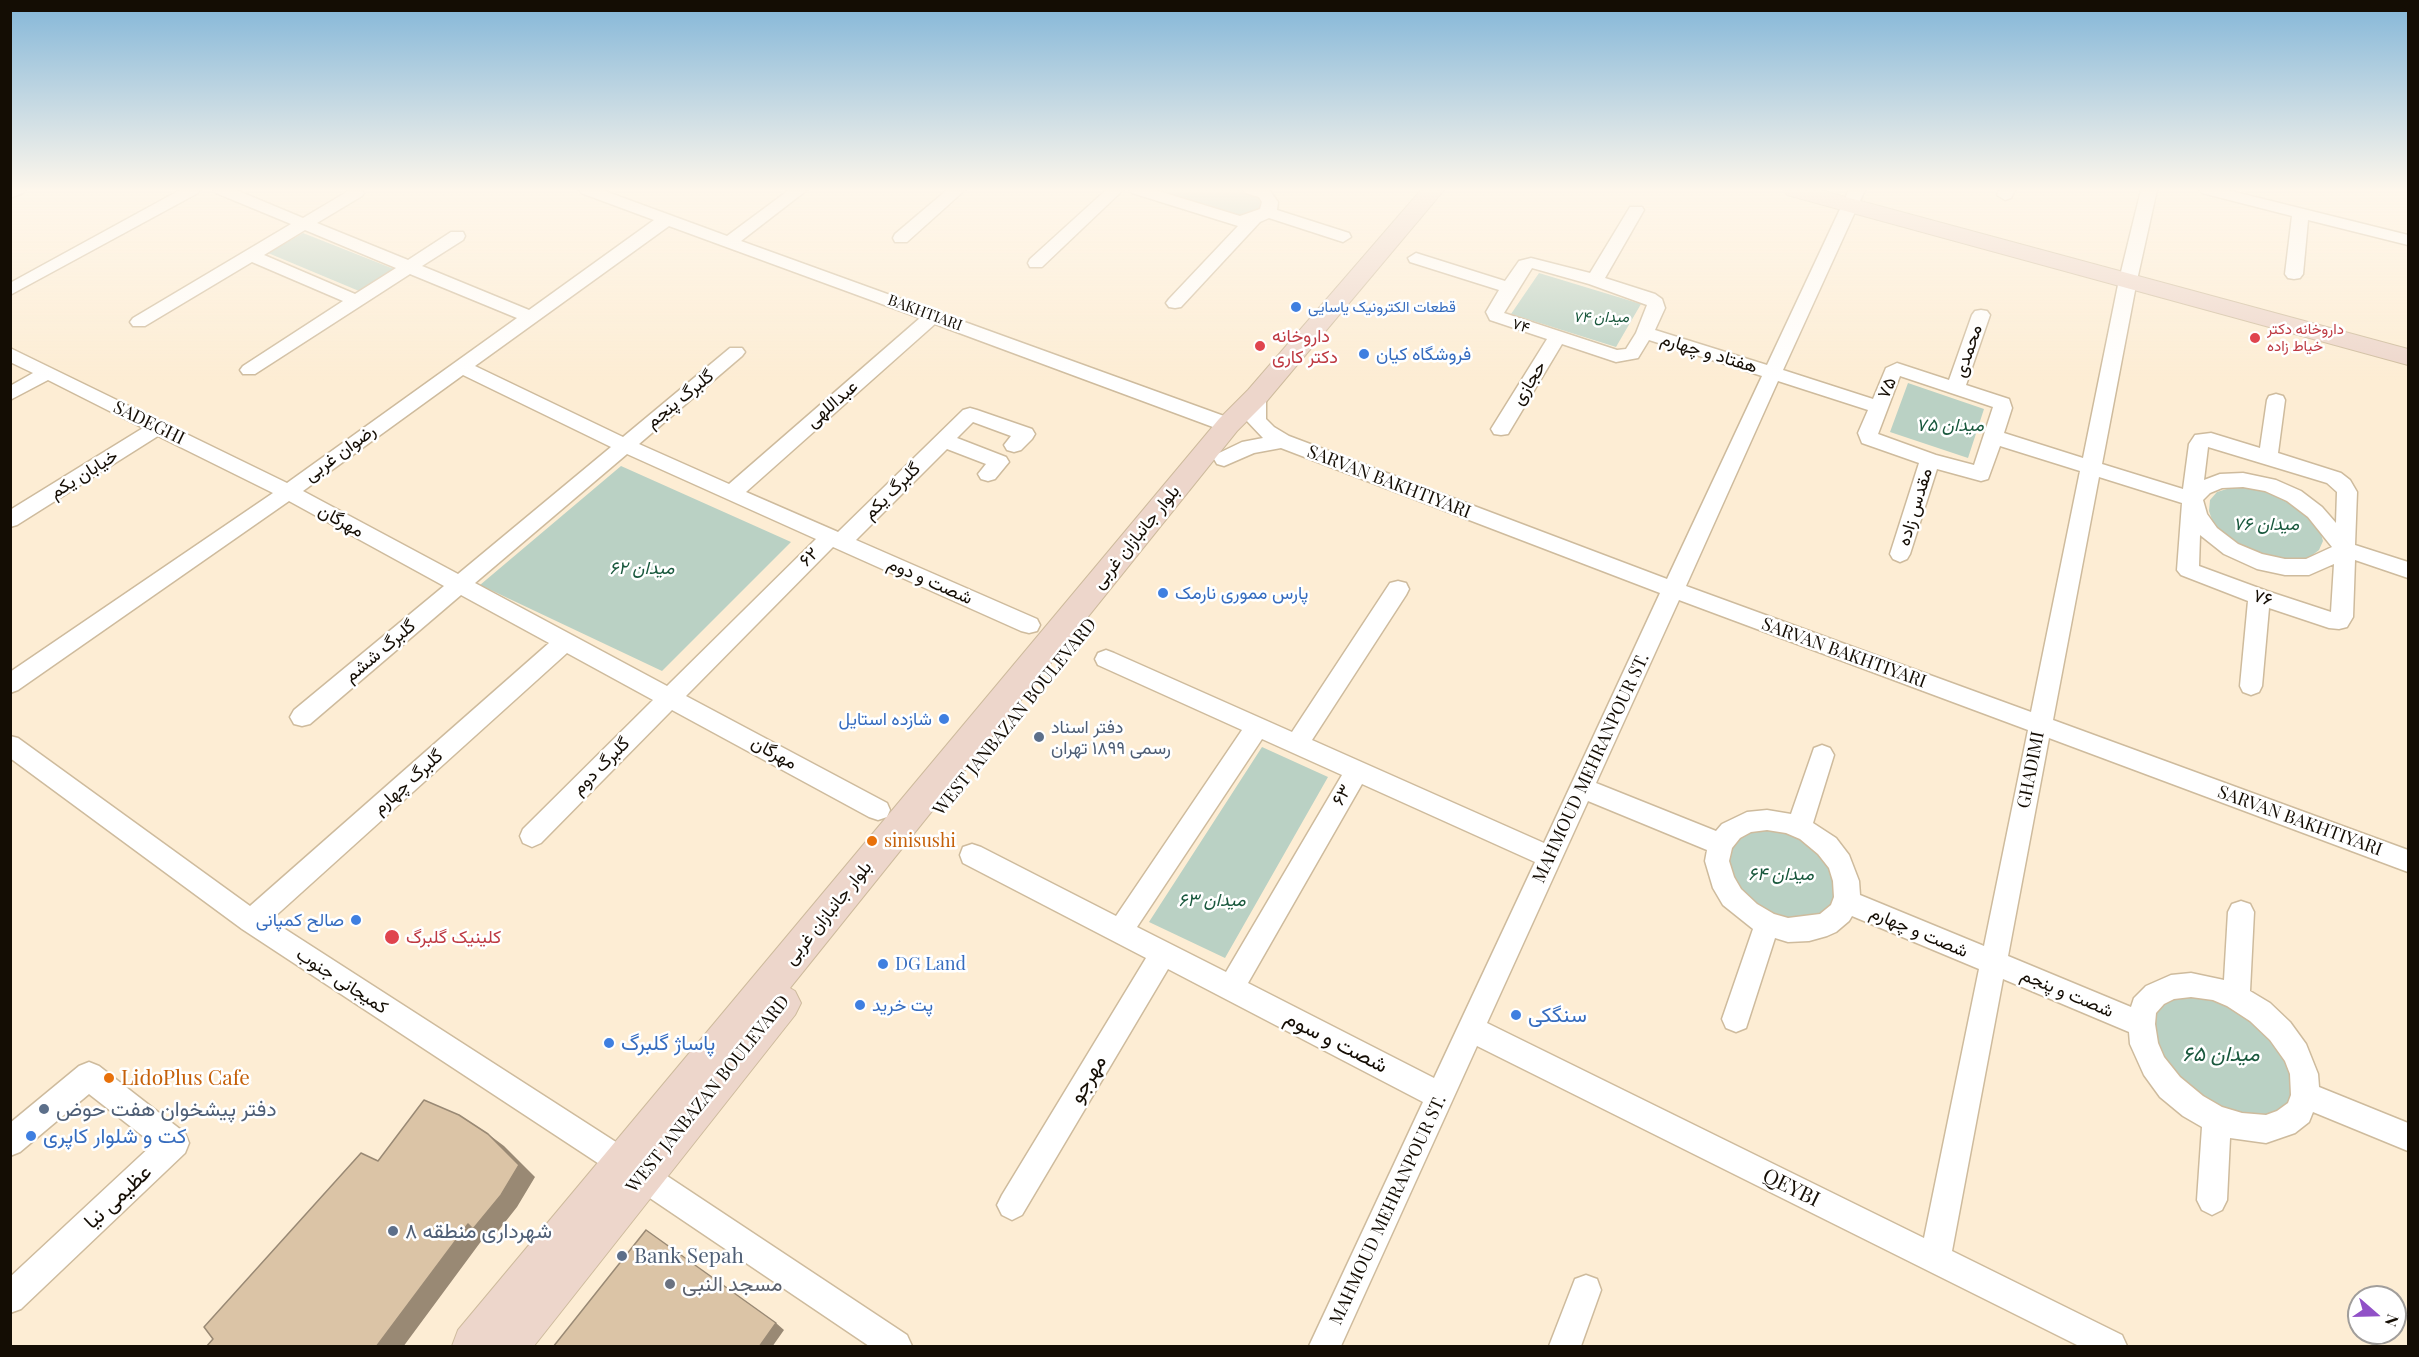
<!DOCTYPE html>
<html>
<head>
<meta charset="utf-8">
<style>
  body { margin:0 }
  #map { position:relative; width:2419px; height:1357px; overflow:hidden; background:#fdedd4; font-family:"Playfair Display",serif }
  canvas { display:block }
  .frame { position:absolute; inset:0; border:12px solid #140d04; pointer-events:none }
  .north { position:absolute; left:2347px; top:1285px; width:60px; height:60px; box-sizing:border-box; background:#fff; border:2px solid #a19e9b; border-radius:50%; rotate:110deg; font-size:16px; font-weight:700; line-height:24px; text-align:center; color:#140d04 }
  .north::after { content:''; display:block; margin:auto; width:21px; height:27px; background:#9151c7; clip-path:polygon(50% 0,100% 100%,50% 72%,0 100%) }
</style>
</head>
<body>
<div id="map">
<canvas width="2419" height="1357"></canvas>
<div class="frame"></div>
<div class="north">N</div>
</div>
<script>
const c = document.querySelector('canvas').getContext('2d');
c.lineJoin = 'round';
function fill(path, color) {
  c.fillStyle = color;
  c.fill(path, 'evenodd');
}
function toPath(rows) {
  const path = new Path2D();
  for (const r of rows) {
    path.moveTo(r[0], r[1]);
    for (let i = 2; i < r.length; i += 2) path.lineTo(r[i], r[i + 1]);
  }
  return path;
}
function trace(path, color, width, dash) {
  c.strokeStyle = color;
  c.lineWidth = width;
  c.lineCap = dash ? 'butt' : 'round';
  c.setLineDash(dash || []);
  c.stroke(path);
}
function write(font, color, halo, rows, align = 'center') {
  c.font = font + ' "Playfair Display",Vazirmatn,serif';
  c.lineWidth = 5;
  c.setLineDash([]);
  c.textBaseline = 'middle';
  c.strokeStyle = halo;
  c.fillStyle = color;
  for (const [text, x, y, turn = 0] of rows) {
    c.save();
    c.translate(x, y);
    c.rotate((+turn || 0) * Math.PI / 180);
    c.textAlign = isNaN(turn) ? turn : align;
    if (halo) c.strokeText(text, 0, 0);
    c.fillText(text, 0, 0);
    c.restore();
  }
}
const green = toPath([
  [1138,190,1252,190,1265,194,1268,212,1239,221],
  [303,233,394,269,359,291,268,253],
  [1539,273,1641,304,1616,347,1511,314],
  [1908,383,1984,409,1968,458,1890,432],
  [621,466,791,542,662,671,480,585],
  [2246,487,2265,490,2300,507,2320,530,2323,541,2319,550,2310,557,2296,560,2278,560,2259,555,2240,546,2224,535,2213,523,2209,511,2210,500,2217,492,2230,488],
  [1262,747,1328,777,1225,958,1149,922],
  [1767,827,1804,838,1831,864,1837,893,1831,907,1821,916,1806,922,1770,918,1729,880,1728,849,1737,837,1750,829],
  [2207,992,2253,1013,2294,1069,2290,1103,2278,1114,2261,1119,2210,1108,2152,1049,2153,1009,2165,996]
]);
const street = toPath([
  [10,190,25,190,23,193,10,198,10,190],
  [180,190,200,190,198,193,10,295,10,283,180,190],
  [214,190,236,190,303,218,350,190,362,190,364,193,362,196,317,223,408,260,451,232,463,232,465,236,463,240,422,266,529,310,654,220,581,193,579,190,602,190,727,236,789,190,807,190,741,241,1235,420,1238,425,1235,430,1228,431,1221,430,935,324,746,492,838,532,963,410,970,408,977,410,1032,429,1035,434,1032,439,1021,450,1014,452,1007,450,1004,445,1011,436,973,422,957,438,1006,457,1009,462,995,479,988,481,981,479,978,474,986,464,947,449,856,540,1037,619,1040,625,1037,631,1029,633,1021,631,833,547,686,696,887,803,890,810,887,817,878,820,869,817,672,710,541,843,532,847,523,843,520,836,523,829,653,700,567,653,271,920,633,1153,637,1163,642,1161,652,1166,907,1335,912,1346,869,1346,632,1186,628,1176,623,1177,613,1173,242,929,10,758,10,736,18,738,250,906,549,643,461,595,310,724,302,726,294,724,290,717,294,710,444,586,289,501,18,690,10,693,10,672,273,493,158,436,17,525,10,527,10,510,143,428,48,380,10,400,10,386,33,373,10,362,10,348,287,483,517,318,410,274,255,374,243,374,240,370,243,366,343,301,252,262,145,326,133,326,130,322,133,318,291,224,216,193,214,190],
  [669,226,920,318,729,484,639,444,742,356,745,352,742,348,730,348,623,437,475,366,669,226],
  [305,230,396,268,355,294,264,255,305,230],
  [463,375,611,447,458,574,303,491,463,375],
  [627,454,816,539,667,686,475,583,627,454],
  [947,190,965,190,907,242,895,242,893,238,895,234,947,190],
  [1106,190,1123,190,1042,267,1030,267,1028,263,1030,259,1106,190],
  [1130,190,1155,190,1240,216,1260,209,1262,202,1259,197,1246,193,1244,190,1269,190,1278,202,1277,210,1349,233,1351,237,1343,242,1269,218,1260,222,1181,307,1175,308,1169,307,1166,303,1169,299,1238,226,1132,193,1130,190],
  [1849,190,1865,190,1783,370,1873,399,1886,368,1897,363,1949,380,1972,315,1975,311,1981,310,1987,311,1990,315,1966,385,2009,399,2012,408,2004,433,2083,458,2119,280,2141,190,2157,190,2137,280,2102,464,2183,489,2189,444,2195,435,2211,433,2260,448,2267,400,2269,396,2276,394,2283,396,2285,400,2278,453,2341,473,2350,480,2357,492,2355,545,2408,562,2408,578,2355,560,2353,617,2347,627,2339,629,2329,628,2269,608,2262,686,2259,692,2251,695,2243,692,2240,686,2248,601,2181,575,2177,570,2182,503,2099,477,2053,720,2408,850,2408,872,2049,738,2008,956,2131,1007,2134,998,2146,986,2171,975,2191,973,2224,980,2228,912,2232,904,2241,901,2250,904,2254,912,2250,991,2270,1003,2290,1022,2306,1044,2318,1074,2319,1087,2408,1123,2408,1151,2313,1112,2309,1122,2295,1133,2266,1143,2230,1138,2227,1200,2222,1210,2212,1215,2202,1210,2197,1200,2202,1127,2183,1116,2160,1097,2144,1075,2130,1044,2129,1032,2003,979,1952,1251,2122,1335,2127,1346,2079,1346,1477,1046,1341,1346,1309,1346,1423,1102,1168,969,1022,1215,1012,1220,1002,1215,997,1205,1002,1195,1146,958,963,863,960,855,963,847,972,844,981,847,1116,916,1242,730,1098,665,1095,659,1098,653,1106,650,1114,653,1292,732,1390,583,1398,581,1406,583,1409,589,1406,595,1312,740,1544,843,1660,593,1281,448,1254,453,1224,466,1217,464,1214,459,1217,454,1242,442,1263,438,1246,420,1248,396,1250,392,1264,392,1266,396,1266,419,1274,427,1289,436,1667,579,1762,376,1649,340,1638,358,1616,362,1562,344,1508,434,1501,435,1494,434,1491,429,1547,339,1490,320,1486,312,1499,290,1410,262,1408,258,1416,253,1505,281,1519,261,1531,258,1590,273,1630,207,1642,207,1644,210,1605,278,1655,294,1662,299,1665,308,1655,330,1767,365,1849,190],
  [1532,268,1589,284,1647,305,1636,333,1626,349,1617,350,1504,313,1532,268],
  [1900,376,1993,407,1974,465,1936,455,1878,434,1900,376],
  [1778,381,1868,410,1858,433,1862,443,1919,463,1890,554,1893,559,1900,562,1907,559,1910,554,1937,469,1981,481,1988,479,2000,446,2080,471,2031,712,1686,586,1778,381],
  [2208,447,2327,483,2337,492,2336,523,2322,507,2301,491,2276,480,2243,473,2220,474,2204,480,2208,447],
  [2243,487,2265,491,2287,501,2308,517,2332,547,2306,559,2285,559,2262,554,2238,544,2217,528,2207,514,2203,500,2210,493,2222,488,2243,487],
  [2200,535,2224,554,2257,569,2285,575,2309,575,2334,564,2331,612,2267,591,2199,566,2200,535],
  [1679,600,2028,730,1984,946,1860,895,1859,881,1849,855,1836,838,1813,823,1834,755,1830,748,1822,745,1814,748,1791,814,1767,810,1747,812,1722,824,1716,831,1596,783,1679,600],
  [1262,739,1342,775,1226,972,1137,927,1262,739],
  [1362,784,1535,862,1434,1078,1248,983,1362,784],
  [1588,801,1707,850,1705,861,1713,888,1723,905,1753,929,1722,1019,1726,1028,1736,1032,1746,1028,1775,938,1788,942,1809,941,1827,936,1836,932,1849,921,1852,916,1979,969,1924,1238,1487,1023,1588,801],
  [1767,830,1786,833,1800,839,1818,854,1829,868,1833,881,1834,897,1831,905,1820,914,1788,918,1774,914,1757,904,1741,889,1734,877,1729,861,1732,848,1740,838,1751,832,1767,830],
  [2191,997,2213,1000,2227,1006,2250,1021,2270,1040,2285,1061,2290,1074,2291,1095,2288,1103,2277,1111,2266,1115,2242,1113,2222,1107,2203,1096,2180,1077,2164,1057,2158,1043,2155,1024,2156,1013,2164,1004,2174,999,2191,997],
  [1999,190,2015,190,2011,198,2005,200,1997,195,1999,190],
  [2200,190,2227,190,2408,235,2408,245,2308,220,2303,274,2300,278,2294,279,2288,278,2285,274,2292,216,2202,193,2200,190],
  [89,1062,99,1066,185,1133,189,1143,185,1153,21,1309,10,1313,10,1277,153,1144,89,1094,20,1152,10,1156,10,1123,79,1066,89,1062],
  [1586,1275,1597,1279,1601,1290,1581,1346,1549,1346,1575,1279,1586,1275]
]);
const secondary = toPath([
  [1421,190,1444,190,1266,402,1237,431,790,988,795,991,801,1003,795,1015,534,1346,452,1346,458,1330,1219,419,1248,390,1421,190],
  [1784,190,1820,190,2408,349,2408,365,1787,195,1784,190]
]);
const shadedWall = toPath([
  [488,1134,504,1146,535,1177,517,1207,491,1240,485,1236,403,1347,376,1347,468,1224],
  [776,1323,784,1330,772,1347,759,1347]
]);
const building = toPath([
  [424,1100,459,1115,488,1134,519,1165,501,1195,473,1229,468,1224,376,1347,206,1347,213,1339,204,1327,361,1153,378,1161,424,1100],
  [646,1230,776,1323,759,1347,553,1347,646,1230]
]);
const markers = [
  [1296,307,6,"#3f7fe0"],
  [2255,338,6,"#e0444e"],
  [1260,346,6,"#e0444e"],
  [1364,354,6,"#3f7fe0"],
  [1163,593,6,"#3f7fe0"],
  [944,719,6,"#3f7fe0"],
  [1039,737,6,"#5c6f8a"],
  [872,841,6,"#e8710a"],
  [356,920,6,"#3f7fe0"],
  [392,937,8,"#e0444e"],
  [883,964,6,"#3f7fe0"],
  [860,1005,6,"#3f7fe0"],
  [1516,1015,6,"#3f7fe0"],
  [609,1043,6,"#3f7fe0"],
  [109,1078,6,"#e8710a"],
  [44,1109,6,"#5c6f8a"],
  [31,1136,6,"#3f7fe0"],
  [393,1231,6,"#5c6f8a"],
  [622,1256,6,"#5c6f8a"],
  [670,1284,6,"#6b7280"]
];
const farShopnames = [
  ["قطعات الکترونیک یاسایی",1308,307]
];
const farStreetnames = [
  ["BAKHTIARI",925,313,20],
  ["۷۴",1521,326,18]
];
const farParknames = [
  ["میدان ۷۴",1601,317]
];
const farHealthnames = [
  ["داروخانه دکتر",2267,329],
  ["خیاط زاده",2267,346]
];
const healthNames = [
  ["داروخانه",1272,336],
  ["دکتر کاری",1272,357],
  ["کلینیک گلبرگ",406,937]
];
const streetNames = [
  ["محمدی",1968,351,-71],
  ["هفتاد و چهارم",1709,353,17],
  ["حجازی",1529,383,-58],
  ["۷۵",1887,388,-67],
  ["گلبرگ پنجم",680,399,-39],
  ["عبداللهی",832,404,-41],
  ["SADEGHI",149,423,26],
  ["رضوان غربی",340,453,-36],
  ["خیابان یکم",84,474,-32],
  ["SARVAN BAKHTIYARI",1389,482,21],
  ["گلبرگ یکم",892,491,-45],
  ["مقدس زاده",1915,507,-73],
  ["مهرگان",341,521,29],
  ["بلوار جانبازان غربی",1136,537,-51],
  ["۶۲",809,557,-45],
  ["شصت و دوم",930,581,24],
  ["۷۶",2263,598,19],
  ["گلبرگ ششم",380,651,-40],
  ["SARVAN BAKHTIYARI",1844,653,20],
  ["WEST JANBAZAN BOULEVARD",1015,717,-51],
  ["مهرگان",774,753,29],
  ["گلبرگ دوم",601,766,-45],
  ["MAHMOUD MEHRANPOUR ST.",1591,768,-65],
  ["GHADIMI",2031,770,-79],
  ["گلبرگ چهارم",408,782,-42],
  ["۶۳",1342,795,-60],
  ["SARVAN BAKHTIYARI",2300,821,20],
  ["بلوار جانبازان غربی",828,913,-51],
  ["شصت و چهارم",1919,932,23],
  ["کمیجانی جنوب",342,981,33],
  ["شصت و پنجم",2067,993,23],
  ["WEST JANBAZAN BOULEVARD",708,1094,-51],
  ["MAHMOUD MEHRANPOUR ST.",1388,1210,-65]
];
const shopNames = [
  ["فروشگاه کیان",1376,354],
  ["پارس مموری نارمک",1175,593],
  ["شازده استایل",932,719,"right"],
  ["صالح کمپانی",344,920,"right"],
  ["DG Land",895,964],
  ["پت خرید",872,1005]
];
const parkNames = [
  ["میدان ۷۵",1950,425],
  ["میدان ۷۶",2266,524],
  ["میدان ۶۲",642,568],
  ["میدان ۶۴",1781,874],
  ["میدان ۶۳",1212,900]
];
const serviceNames = [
  ["دفتر اسناد",1051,727],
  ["رسمی ۱۸۹۹ تهران",1051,748]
];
const foodNames = [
  ["sinisushi",884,841]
];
const nearShopnames = [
  ["سنگکی",1528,1015],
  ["پاساژ گلبرگ",621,1043],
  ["کت و شلوار کاپری",43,1136]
];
const nearStreetnames = [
  ["شصت و سوم",1336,1042,27],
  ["مهرجو",1088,1079,-59],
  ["QEYBI",1791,1188,26],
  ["عظیمی نیا",118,1197,-43]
];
const nearParknames = [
  ["میدان ۶۵",2221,1054]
];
const nearFoodnames = [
  ["LidoPlus Cafe",121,1078]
];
const nearServicenames = [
  ["دفتر پیشخوان هفت حوض",56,1109],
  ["شهرداری منطقه ۸",405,1231],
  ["Bank Sepah",634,1256]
];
const nearWorshipnames = [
  ["مسجد النبی",682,1284]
];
fill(green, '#bad1c4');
trace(street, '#cebb9d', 3);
trace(secondary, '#cebb9d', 2);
fill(street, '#fff');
fill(secondary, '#edd6cb');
fill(shadedWall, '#998974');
fill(building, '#dbc4a6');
trace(building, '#998974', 1.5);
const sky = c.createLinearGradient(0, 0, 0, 380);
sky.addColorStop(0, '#83b6d8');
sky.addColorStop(0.5, '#fef7ec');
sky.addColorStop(1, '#fef7ec00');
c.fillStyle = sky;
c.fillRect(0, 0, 2419, 380);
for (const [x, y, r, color] of markers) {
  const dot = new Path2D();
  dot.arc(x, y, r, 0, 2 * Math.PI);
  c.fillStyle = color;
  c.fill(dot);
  trace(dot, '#fff', 2);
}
write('15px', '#366cbe', '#fff', farShopnames, 'left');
write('15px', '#140d04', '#fff', farStreetnames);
write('italic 15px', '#19583d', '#fff', farParknames);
write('15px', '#be3a42', '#fff', farHealthnames, 'left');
write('18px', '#be3a42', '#fff', healthNames, 'left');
write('18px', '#140d04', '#fff', streetNames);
write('18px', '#366cbe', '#fff', shopNames, 'left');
write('italic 18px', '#19583d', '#fff', parkNames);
write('18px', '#4e5e75', '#fff', serviceNames, 'left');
write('18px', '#c56008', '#fff', foodNames, 'left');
write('21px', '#366cbe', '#fff', nearShopnames, 'left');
write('21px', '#140d04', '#fff', nearStreetnames);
write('italic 21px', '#19583d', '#fff', nearParknames);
write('21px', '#c56008', '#fff', nearFoodnames, 'left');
write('21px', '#4e5e75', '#fff', nearServicenames, 'left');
write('21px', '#5b616d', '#fff', nearWorshipnames, 'left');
</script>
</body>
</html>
